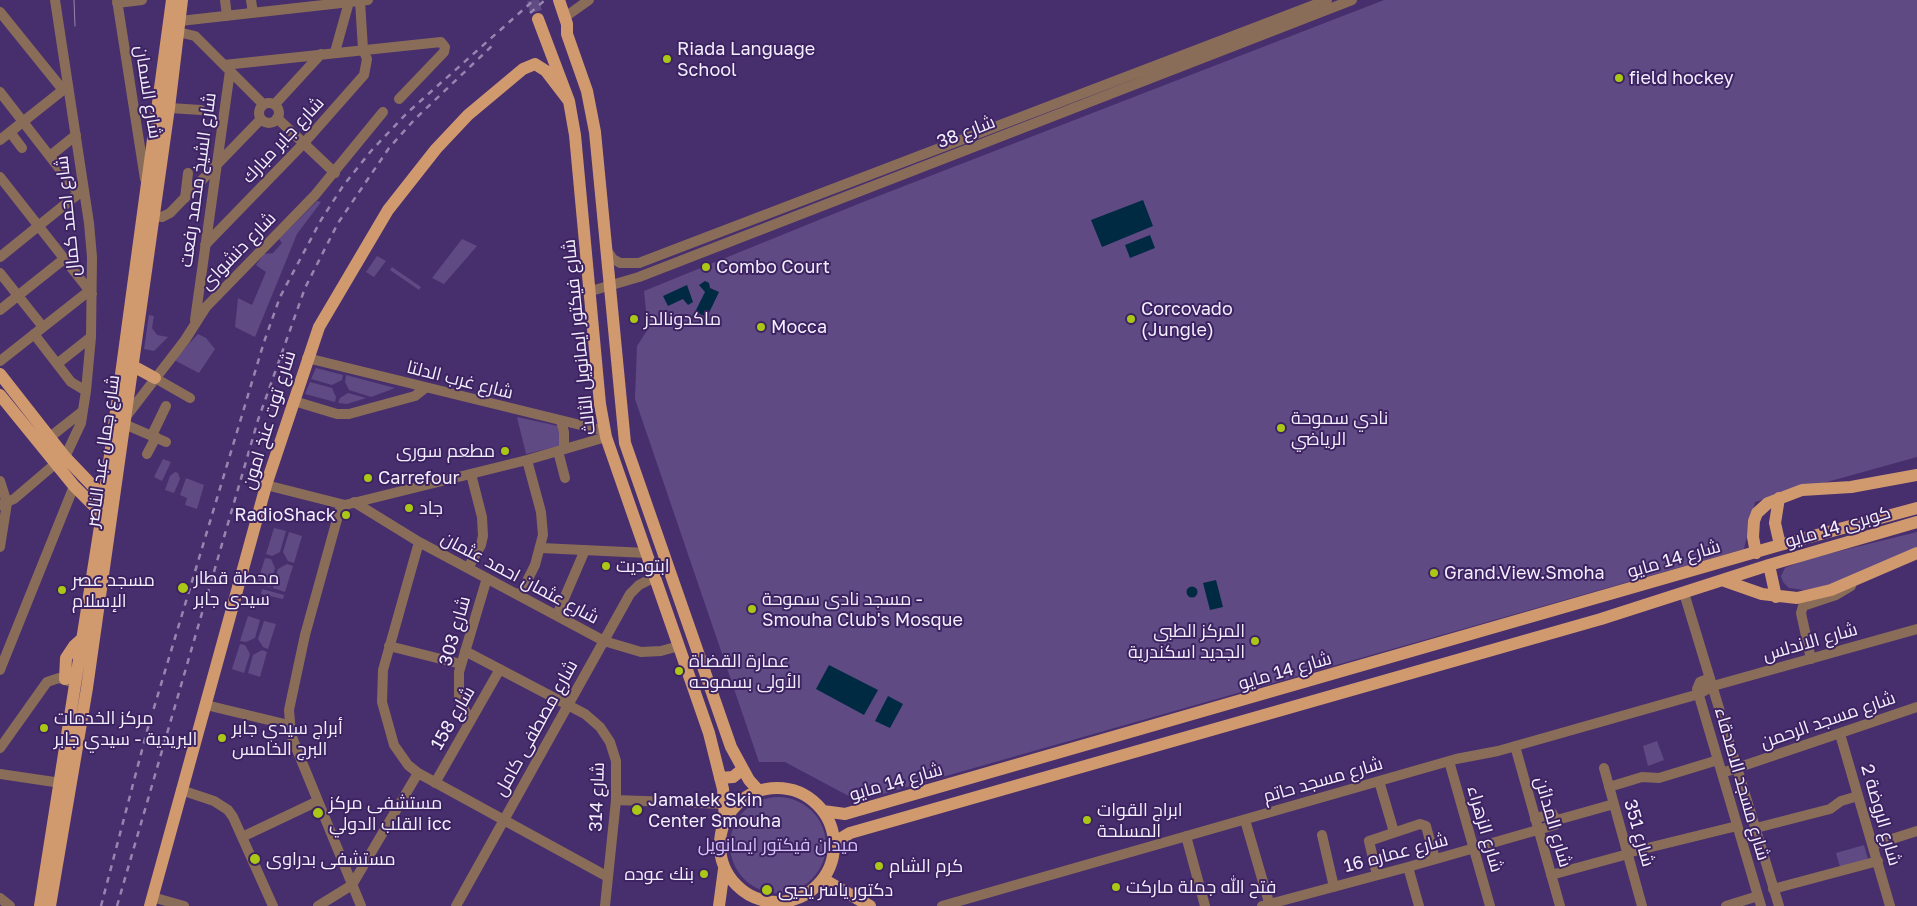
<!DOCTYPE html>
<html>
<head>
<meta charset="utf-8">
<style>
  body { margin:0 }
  canvas { display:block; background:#472e6d }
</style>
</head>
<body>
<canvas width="1917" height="906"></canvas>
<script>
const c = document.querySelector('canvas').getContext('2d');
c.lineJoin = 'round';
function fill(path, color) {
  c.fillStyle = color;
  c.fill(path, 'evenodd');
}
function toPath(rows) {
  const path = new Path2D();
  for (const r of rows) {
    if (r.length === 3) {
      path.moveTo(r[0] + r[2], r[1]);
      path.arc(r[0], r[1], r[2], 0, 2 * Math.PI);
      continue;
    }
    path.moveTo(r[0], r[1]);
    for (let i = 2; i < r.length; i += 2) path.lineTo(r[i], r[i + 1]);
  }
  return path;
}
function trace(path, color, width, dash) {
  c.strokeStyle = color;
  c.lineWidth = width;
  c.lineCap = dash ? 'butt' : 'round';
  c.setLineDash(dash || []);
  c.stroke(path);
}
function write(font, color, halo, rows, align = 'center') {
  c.font = font + ' "Golos Text",Cairo,sans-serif';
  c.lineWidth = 4;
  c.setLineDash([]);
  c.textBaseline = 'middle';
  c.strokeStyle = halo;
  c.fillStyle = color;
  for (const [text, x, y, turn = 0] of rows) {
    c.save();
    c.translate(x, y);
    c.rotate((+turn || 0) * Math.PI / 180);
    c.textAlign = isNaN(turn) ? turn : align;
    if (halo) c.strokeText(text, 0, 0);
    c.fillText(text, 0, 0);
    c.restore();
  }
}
const green = toPath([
  [1384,0,1917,0,1917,457,1755,502,1744,549,858,801,785,762,759,762,635,399,637,346,648,329,644,291,863,202],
  [317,201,321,202,297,234,255,337,235,327,238,298,252,305,266,272,256,265,264,254,273,253,282,243,279,239],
  [462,239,477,246,444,284,432,278],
  [377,256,386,261,374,277,366,272],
  [392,267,421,287,419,290,390,270],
  [149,315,154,316,152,328,157,335,168,337,154,351,144,349],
  [198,334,206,338,215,349,199,373,174,360],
  [316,368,343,375,342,380,332,385,311,379],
  [346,375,395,388,371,397,349,390,345,382],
  [310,382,332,388,336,397,335,402,305,394],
  [348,393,366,398,347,404,338,403,340,398],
  [517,417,558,426,562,439,559,446,526,454],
  [163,459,171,462,162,481,154,477],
  [175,472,178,473,180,479,174,493,165,490,170,476],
  [186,478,204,485,197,509,185,505,187,498,180,495],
  [274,528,286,531,280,552,272,556,266,554],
  [289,532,302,536,294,563,288,561,283,552],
  [1917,532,1917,548,1830,585,1804,590,1789,588,1783,582,1781,576,1785,568,1807,559],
  [265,558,271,559,275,568,270,587,257,584],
  [287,564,293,566,285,592,273,588,278,569],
  [262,589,284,595,283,599,261,594],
  [248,616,260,620,255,638,246,642,240,641],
  [264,621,276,624,268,649,263,647,258,639],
  [240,644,245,645,250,654,244,673,232,669],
  [262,650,267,652,260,677,248,673,253,655],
  [1657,741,1664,760,1648,766,1643,746],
  [778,845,48],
  [1864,845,1868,859,1840,867,1836,853]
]);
const water = toPath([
  [1143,200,1153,226,1102,247,1091,220],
  [1150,235,1155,248,1130,258,1125,245],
  [705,281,709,283,710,288,719,292,707,317,695,312,705,292,699,285],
  [687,285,693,302,688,305,683,299,668,306,663,296],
  [1216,580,1223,607,1210,610,1203,583],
  [1192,592,5.5],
  [829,665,878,690,864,715,816,689],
  [888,696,903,704,890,728,875,721]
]);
const majorTunnel = toPath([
  [533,0,538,19]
]);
const minor = toPath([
  [55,0,89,223,92,257,91,337,86,391,81,423,65,457],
  [117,0,145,179],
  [225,0,227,16],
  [251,0,253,13],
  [117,3,142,0],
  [0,12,63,90],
  [565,17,589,0],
  [180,21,368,0],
  [178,32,195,36,263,104],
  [335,52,349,2],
  [224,65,441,42,445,47,444,52,399,99],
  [0,92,79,194],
  [269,113,10],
  [275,104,321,54],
  [169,108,201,110],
  [277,118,335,173],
  [10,132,22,148],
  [0,140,68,86],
  [50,156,76,135],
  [0,177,92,294],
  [185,198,188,173],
  [152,216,162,217,170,213,261,119],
  [205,245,304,143,364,75,367,59,363,49,360,1],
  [606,249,613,259,620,263,639,263,1327,0],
  [0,257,83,190],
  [0,273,43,327],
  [591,291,639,277,1352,0],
  [0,310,64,259],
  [195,320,230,71],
  [34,334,71,382,86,391],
  [307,358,605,431],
  [0,361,89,291],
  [57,364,91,337],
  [155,378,190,398],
  [294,401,337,414,349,414,415,396,425,388],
  [125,418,185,340,206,307,315,195,383,112],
  [561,421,564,432,564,449],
  [124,424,166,442],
  [152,435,166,406],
  [50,437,83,411],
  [558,451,565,478],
  [147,454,156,437],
  [0,481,7,503,0,547],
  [266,485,345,505,527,460,606,437],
  [354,502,419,542,604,641,641,652,661,651,679,646],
  [0,505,14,499,55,464],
  [341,505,305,635,289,710,291,734,295,745,361,906],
  [419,542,383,670,382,702,394,745,408,765,418,773,608,877],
  [541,548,647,553],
  [468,568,481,545,483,536,482,517,471,474],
  [1684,593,1779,906],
  [520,595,535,565,543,535,541,512,527,460],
  [557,615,585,550],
  [389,646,461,664],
  [465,651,585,714,600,727,610,742,616,761,616,800,605,906],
  [1811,659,1801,613,1803,606,1836,595,1851,586],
  [0,670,74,486],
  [1710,678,1700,682,1697,689,1761,906],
  [206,705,289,725],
  [470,722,459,697,459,672,487,578],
  [1840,734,1890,906],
  [1515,746,1560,906],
  [0,748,47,682,59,678,71,682],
  [1449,761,1490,906],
  [1604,768,1642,906],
  [1722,773,1917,707],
  [0,774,61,783],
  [1379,781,1394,832],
  [435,783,500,669],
  [1609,787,1642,777,1659,778,1718,760],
  [181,790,214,801,228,810,233,817,273,906],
  [616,800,725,804],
  [1245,820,1270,906],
  [1557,820,1614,804],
  [1756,828,1830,809,1841,801,1858,796],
  [1322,835,1334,887],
  [1186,836,1205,906],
  [242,837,318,801],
  [1873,845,1917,831],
  [1627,853,1737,826],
  [1408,867,1419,906],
  [1377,875,1369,841,1420,824,1426,826,1435,859],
  [1551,875,1628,854],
  [1773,889,1878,861],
  [152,897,184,906],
  [0,898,10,906],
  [318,906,352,885,418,773],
  [456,906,630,594,639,585,655,577],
  [942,906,1456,759,1498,751,1699,694,1713,686,1917,629],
  [1262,906,1408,867,1555,825,1557,822,1552,813,1535,819],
  [1726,906,1758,896]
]);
const major = toPath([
  [559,0,567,24,567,34,587,91,595,132,625,443,731,747,749,780,759,791],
  [538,19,569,101,575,135,600,404,606,437,709,733,723,789,725,819],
  [133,366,155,378],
  [0,374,65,457,108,502],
  [0,395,74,486,106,518],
  [1779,498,1775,523,1780,545],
  [1756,553,1753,537,1754,521,1757,513,1768,503,1802,490,1851,487,1917,475],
  [1769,565,1776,597],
  [1722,580,1762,594,1797,598,1831,590,1917,553],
  [65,679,66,658,74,646,84,637],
  [720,778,733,777,743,769],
  [777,845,57],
  [823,811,845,814,1780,545,1917,508],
  [834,848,840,839,850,833,1601,619,1769,565,1917,522],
  [823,879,870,906],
  [40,906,102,514,172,0],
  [50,906,87,688,169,108,182,0],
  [150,906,267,482,319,327,388,210,436,149,468,115,523,69,535,64,546,71,569,101],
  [719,906,724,869]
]);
const tram = toPath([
  [74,0,75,26]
]);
const rail = toPath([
  [530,13,545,0],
  [101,906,147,731,264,342,280,297,321,220,343,186,371,151,407,113,534,0],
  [117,906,258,420,305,288,338,223,389,148,415,119,494,44]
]);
const markers = [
  [667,59,5,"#aac716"],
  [1619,78,5,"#aac716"],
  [706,267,5,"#aac716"],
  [634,319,5,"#aac716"],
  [1131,319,5,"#aac716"],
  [761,327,5,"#aac716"],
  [1281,428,5,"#aac716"],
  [505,451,5,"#aac716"],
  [368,478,5,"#aac716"],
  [409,508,5,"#aac716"],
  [346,515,5,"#aac716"],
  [606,566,5,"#aac716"],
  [1434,573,5,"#aac716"],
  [183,588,6,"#aac716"],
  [62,590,5,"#aac716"],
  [752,609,5,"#aac716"],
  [1255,641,5,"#aac716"],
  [679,671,5,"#aac716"],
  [44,728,5,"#aac716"],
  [222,738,5,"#aac716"],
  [637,810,6,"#aac716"],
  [318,813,6,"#aac716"],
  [1087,820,5,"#aac716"],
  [255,859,6,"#aac716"],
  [879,866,5,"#aac716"],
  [704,874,5,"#aac716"],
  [1116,887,5,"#aac716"],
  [767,890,6,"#aac716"]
];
const poiNames = [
  ["Riada Language",677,49],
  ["School",677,70],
  ["field hockey",1629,78],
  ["Combo Court",716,267],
  ["Corcovado",1141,309],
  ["(Jungle)",1141,330],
  ["ماكدونالدز",644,319],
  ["Mocca",771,327],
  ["نادي سموحة",1291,418],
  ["الرياضي",1291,439],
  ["مطعم سورى",495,451,"right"],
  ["Carrefour",378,478],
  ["جاد",419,508],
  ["RadioShack",336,515,"right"],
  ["ابتوديت",616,566],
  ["Grand.View.Smoha",1444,573],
  ["محطة قطار",194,578],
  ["سيدى جابر",194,599],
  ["مسجد عصر",72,580],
  ["الإسلام",72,601],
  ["مسجد نادى سموحة -",762,599],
  ["Smouha Club's Mosque",762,620],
  ["المركز الطبى",1245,631,"right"],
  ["الجديد اسكندرية",1245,652,"right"],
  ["عمارة القضاة",689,661],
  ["الأولى بسموحه",689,682],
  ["مركز الخدمات",54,718],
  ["البريدية - سيدي جابر",54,739],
  ["أبراج سيدي جابر",232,728],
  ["البرج الخامس",232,749],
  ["Jamalek Skin",648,800],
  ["Center Smouha",648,821],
  ["مستشفى مركز",329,803],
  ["القلب الدولي icc",329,824],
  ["ابراج القوات",1097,810],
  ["المسلحة",1097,831],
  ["مستشفى بدراوى",266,859],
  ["كرم الشام",889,866],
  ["بنك عوده",694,874,"right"],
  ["فتح الله جملة ماركت",1126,887],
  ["دكتور ياسر يحيي",778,890]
];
const streetNames = [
  ["شارع السمان",148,92,81],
  ["شارع 38",966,132,-21],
  ["شارع جابر مبارك",283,140,-47],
  ["شارع الشيخ محمد رفعت",198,180,-82],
  ["شارع احمد كمال",68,216,-96],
  ["شارع دنشواى",238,251,-46],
  ["شارع فيكتور ايمانويل الثالث",579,337,-96],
  ["شارع غرب الدلتا",460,380,14],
  ["شارع توت عنخ امون",269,420,-73],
  ["شارع جمال عبد الناصر",103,451,-82],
  ["كوبرى 14 مايو",1838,527,-16],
  ["شارع 14 مايو",1674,559,-16],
  ["شارع عثمان احمد عثمان",520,578,28],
  ["شارع 303",455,631,-74],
  ["شارع الاندلس",1810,642,-16],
  ["شارع 14 مايو",1285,671,-16],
  ["شارع 158",453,718,-60],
  ["شارع مسجد الرحمن",1828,720,-19],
  ["شارع مصطفى كامل",536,728,-61],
  ["شارع مسجد حاتم",1323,780,-16],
  ["شارع 14 مايو",896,782,-16],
  ["شارع مسجد الاصدقاء",1742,784,74],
  ["شارع 314",597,797,-88],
  ["شارع الروضة 2",1881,815,74],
  ["شارع المدائن",1553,822,74],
  ["شارع الزهراء",1485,829,74],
  ["شارع 351",1639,833,74],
  ["شارع عماره 16",1396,853,-15]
];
const parkNames = [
  ["ميدان فيكتور ايمانويل",778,845]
];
fill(green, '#5f4a84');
fill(water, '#002a42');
trace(majorTunnel, '#614b83', 12, [12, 6]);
trace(minor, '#896d58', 10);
trace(major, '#d19a6e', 12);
trace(tram, '#9686af', 1);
trace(rail, '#9686af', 2.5, [6, 6]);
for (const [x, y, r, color] of markers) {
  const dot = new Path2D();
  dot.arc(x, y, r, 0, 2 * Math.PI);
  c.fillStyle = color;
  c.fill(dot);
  trace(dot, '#3d2361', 2);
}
write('18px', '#f2eefd', '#3d2361', poiNames, 'left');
write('18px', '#f2eefd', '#3d2361', streetNames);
write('18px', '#d5c3fc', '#3d2361', parkNames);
</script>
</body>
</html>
